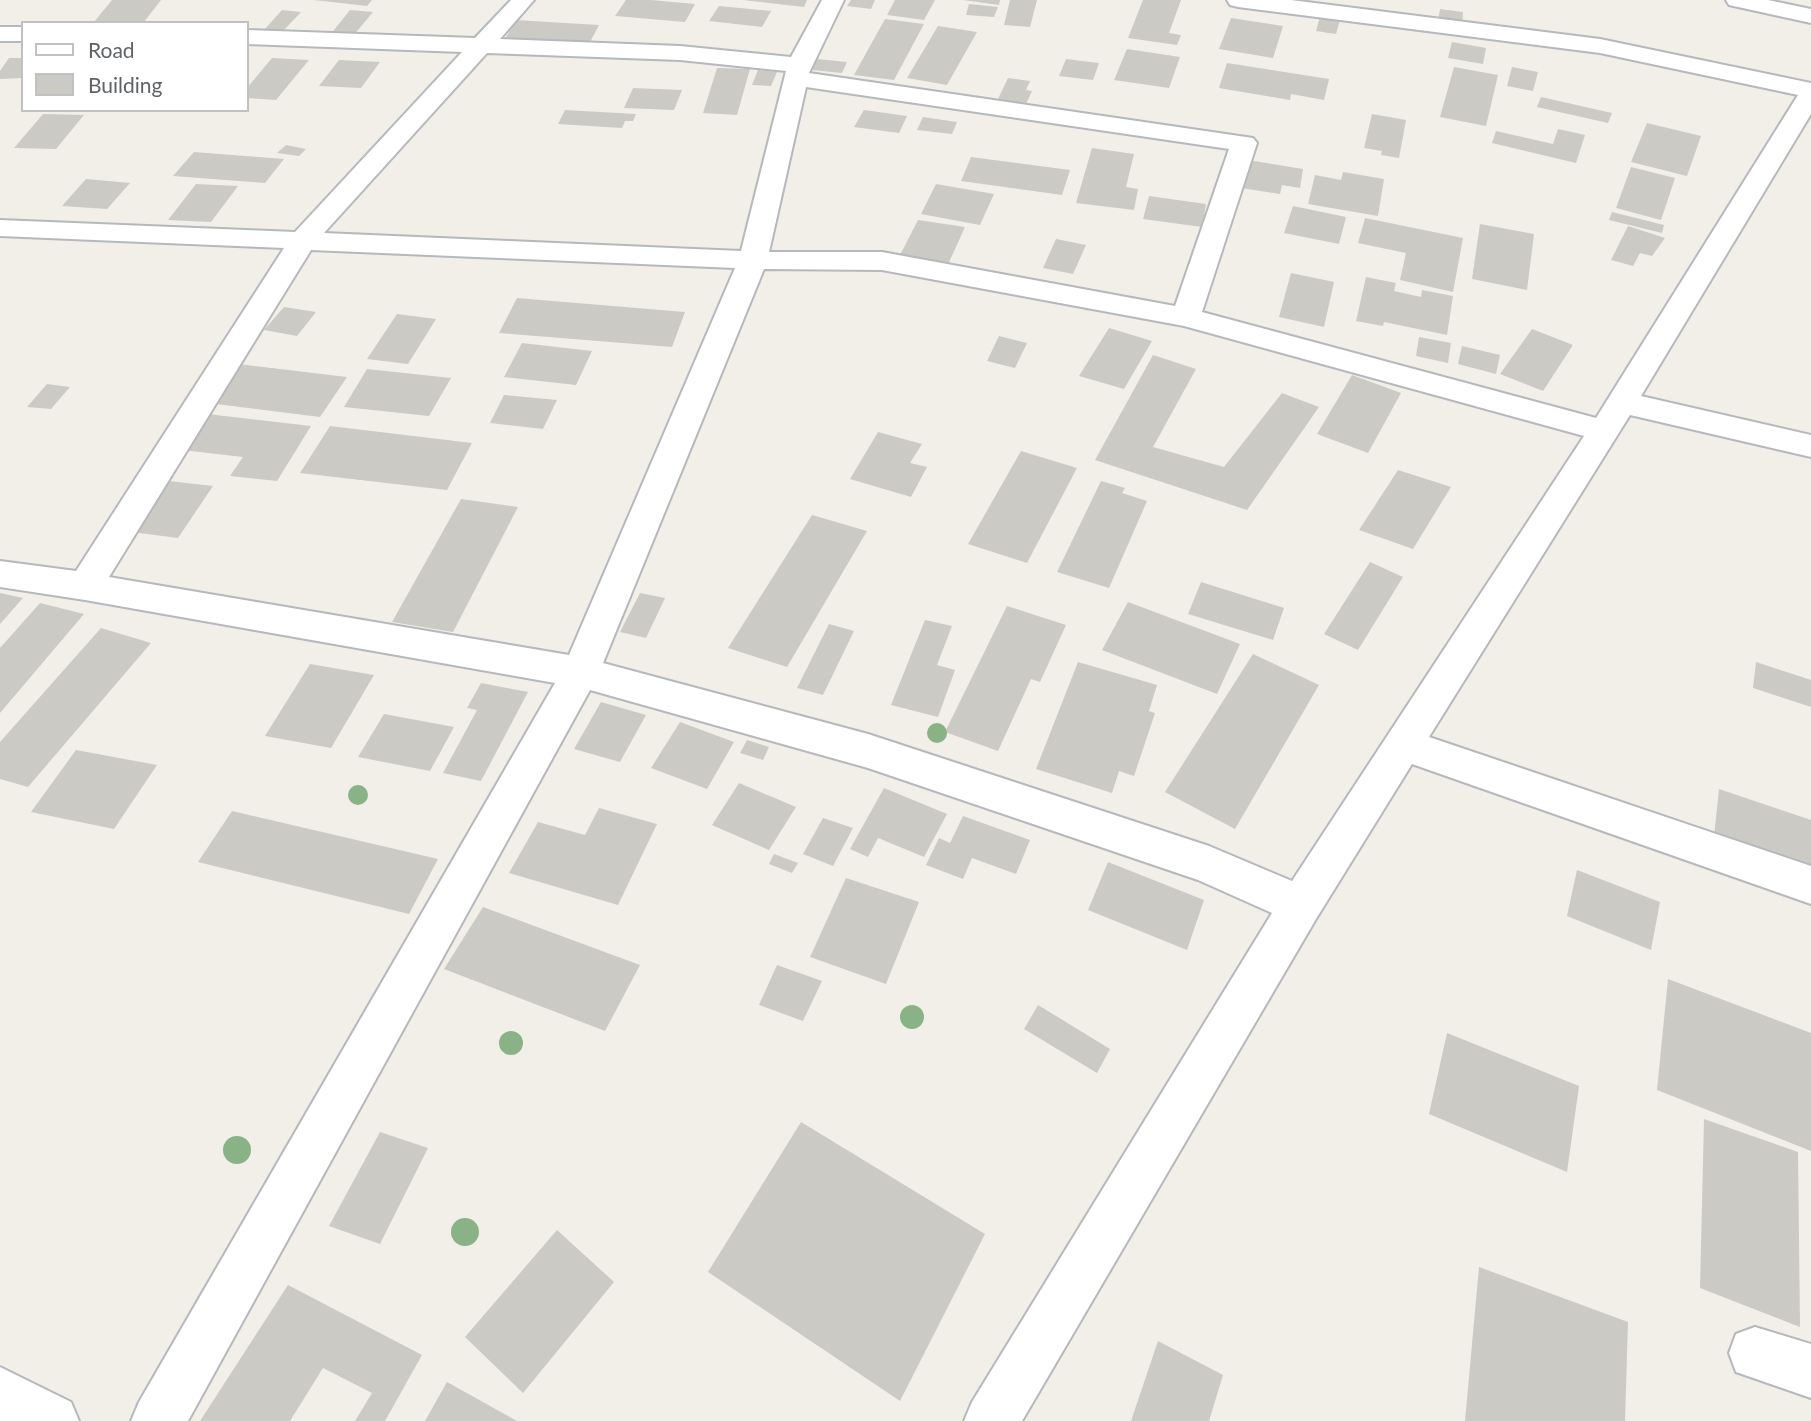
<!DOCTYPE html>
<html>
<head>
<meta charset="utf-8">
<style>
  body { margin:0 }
  #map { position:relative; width:1811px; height:1421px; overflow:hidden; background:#f1efe8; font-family:Lato,sans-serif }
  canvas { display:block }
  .legend { position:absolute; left:21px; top:21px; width:228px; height:91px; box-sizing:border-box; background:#fff; border:2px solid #bfc1c3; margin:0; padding:9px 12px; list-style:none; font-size:21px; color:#5f6368 }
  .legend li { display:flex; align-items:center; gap:14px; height:35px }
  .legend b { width:35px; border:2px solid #bfc1c3 }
</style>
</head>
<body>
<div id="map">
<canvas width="1811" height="1421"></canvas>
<ul class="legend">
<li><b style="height:9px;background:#fff"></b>Road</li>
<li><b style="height:19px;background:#cccac5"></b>Building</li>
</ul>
</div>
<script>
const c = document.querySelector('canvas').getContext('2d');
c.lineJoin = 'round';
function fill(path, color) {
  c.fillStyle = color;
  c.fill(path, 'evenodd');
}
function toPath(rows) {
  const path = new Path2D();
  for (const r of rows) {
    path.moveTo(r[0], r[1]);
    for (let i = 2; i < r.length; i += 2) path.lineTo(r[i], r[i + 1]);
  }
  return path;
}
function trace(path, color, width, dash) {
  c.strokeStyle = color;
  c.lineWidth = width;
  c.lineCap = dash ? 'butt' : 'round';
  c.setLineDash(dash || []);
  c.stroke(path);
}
const building = toPath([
  [112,0,161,0,144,22,94,22],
  [314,0,372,0,367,6],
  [626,0,651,0,695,4,685,22,615,16],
  [743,0,807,0,804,7],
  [851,0,875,0,871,9,847,6],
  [895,0,935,0,924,20,887,15],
  [963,0,1000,0,999,5],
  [1010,0,1037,0,1030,27,1004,25],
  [1143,0,1181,0,1169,33,1181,35,1177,45,1128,38],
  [969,4,998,7,994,17,966,15],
  [719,6,771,11,762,27,709,21],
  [1440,9,1463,12,1462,27,1438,23],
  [282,10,301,12,283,31,264,30],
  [350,10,373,12,353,36,330,35],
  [1320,17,1340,20,1336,34,1316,31],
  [1231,18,1283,26,1273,58,1219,49],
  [885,19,924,24,894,80,854,75],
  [516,20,599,25,589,44,505,39],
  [938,26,977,32,947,85,907,78],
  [1452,42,1486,48,1483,64,1448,58],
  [1127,49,1180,57,1169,88,1114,80],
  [9,58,23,58,23,78,0,79,0,71],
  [272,58,309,60,276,100,247,98,247,88],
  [817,59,847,62,842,73,812,70],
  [1066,59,1099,63,1093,80,1059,76],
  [339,60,380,62,361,88,319,86],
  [1227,63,1329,79,1324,100,1291,94,1290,100,1219,88],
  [1454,67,1498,75,1486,126,1440,117],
  [1512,67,1538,72,1533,91,1507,86],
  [717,68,750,69,737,115,703,113],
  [758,70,777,72,771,86,752,85],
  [1008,78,1030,81,1026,90,1032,91,1026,104,998,99],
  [633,88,682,90,674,110,624,108],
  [1541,97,1612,113,1608,123,1537,107],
  [565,110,636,114,633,121,625,121,622,128,558,124],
  [864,110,907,116,899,133,854,127],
  [43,114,84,115,56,149,14,148],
  [1372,114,1406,120,1399,158,1381,155,1382,151,1364,148],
  [923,117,957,122,952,134,917,130],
  [1647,123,1701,136,1687,176,1631,162],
  [1558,129,1585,135,1576,163,1492,143,1496,131,1553,144],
  [286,145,306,149,299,156,277,153],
  [1092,148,1134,154,1126,187,1138,189,1134,210,1076,203],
  [194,152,284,159,265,183,173,176],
  [971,157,1070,170,1062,195,961,181],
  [1248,160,1303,169,1300,188,1282,185,1280,194,1241,188],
  [1631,167,1675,178,1661,220,1616,208],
  [1343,172,1384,179,1378,216,1308,204,1315,175,1341,180],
  [86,179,130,183,107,209,62,206],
  [196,184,238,186,211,222,168,220],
  [936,184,994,194,980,225,921,214],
  [1149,196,1206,204,1202,227,1143,219],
  [1293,206,1346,217,1339,244,1284,233],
  [1612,212,1664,225,1662,233,1609,220],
  [1365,218,1463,238,1453,292,1400,280,1406,253,1358,243],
  [918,220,965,227,946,269,897,261],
  [1480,224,1534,234,1527,290,1472,279],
  [1628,226,1665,238,1652,256,1640,253,1633,266,1611,260],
  [1056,239,1086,245,1073,274,1043,268],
  [1291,273,1334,282,1324,327,1279,317],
  [1366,277,1396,283,1394,291,1421,297,1422,290,1453,296,1447,335,1384,322,1383,326,1356,321],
  [517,298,685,312,672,347,499,333],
  [284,307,316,312,297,336,264,330],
  [397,314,436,319,408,364,367,359],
  [1109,328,1152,341,1124,389,1079,376],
  [1532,329,1573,345,1543,391,1500,374],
  [999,336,1027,343,1015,368,987,361],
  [1419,337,1451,343,1448,363,1416,356],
  [522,343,592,351,576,385,504,377],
  [1462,346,1500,355,1496,374,1458,364],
  [1153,355,1196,369,1153,447,1224,467,1282,393,1319,407,1247,510,1095,460],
  [238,364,347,377,320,417,208,403],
  [367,369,451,378,429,416,344,407],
  [1352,375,1401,393,1368,453,1317,434],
  [47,384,70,387,51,409,27,407],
  [504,395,557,400,543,429,490,423],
  [207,414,311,426,277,481,230,476,243,457,182,450],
  [330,426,472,443,447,490,300,473],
  [878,432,922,444,910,463,927,467,911,497,850,479],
  [1021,451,1077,468,1027,563,968,544],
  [1398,470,1451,487,1413,549,1359,530],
  [160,480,213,486,178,538,124,531],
  [1101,481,1125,488,1122,493,1147,501,1109,588,1057,572],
  [461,499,518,507,453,632,392,622],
  [812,515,867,531,787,667,728,648],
  [1370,562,1403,577,1358,650,1324,634],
  [1201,582,1284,608,1273,640,1188,614],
  [0,593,23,598,0,624],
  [640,593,665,598,646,638,620,632],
  [1128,602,1240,644,1217,694,1102,650],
  [40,603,84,614,0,713,0,648],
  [1007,606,1066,625,1040,682,1031,679,998,751,945,732],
  [925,620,952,626,937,665,955,670,938,717,891,705],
  [829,624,854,631,823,695,797,688],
  [101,628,151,643,28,787,0,779,0,742],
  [1253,654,1319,685,1235,829,1165,792],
  [1078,662,1157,685,1149,711,1155,713,1134,776,1119,771,1112,793,1036,769],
  [1756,662,1811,680,1811,707,1753,688],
  [310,664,374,675,331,748,265,736],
  [481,683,528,692,481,781,443,773,477,710,467,708],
  [601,702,646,715,620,762,574,749],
  [384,714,454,727,430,771,358,757],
  [680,722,734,742,707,789,651,768],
  [747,740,769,747,763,760,740,753],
  [76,750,157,765,114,829,31,812],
  [739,783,796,807,769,850,712,825],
  [884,788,947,814,924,857,878,838,868,857,850,849],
  [1719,789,1811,820,1811,871,1714,837],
  [599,808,657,824,618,905,509,873,538,822,585,835],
  [232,811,438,859,409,914,198,862],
  [963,816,1030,840,1016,874,972,858,963,879,926,865,939,838,950,843],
  [823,818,853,828,833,866,803,854],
  [774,854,798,863,792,873,769,864],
  [1108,862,1204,900,1187,950,1088,910],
  [1577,870,1660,902,1651,950,1567,916],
  [846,878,919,902,886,984,810,957],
  [483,907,640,965,605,1031,444,969],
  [777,965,822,981,803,1021,759,1005],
  [1668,979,1811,1033,1811,1151,1657,1090],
  [1038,1005,1110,1049,1097,1073,1024,1029],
  [1447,1033,1579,1086,1567,1172,1429,1114],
  [1704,1119,1798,1152,1800,1327,1700,1288],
  [801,1122,985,1234,900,1401,708,1272],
  [380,1132,428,1148,380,1244,329,1226],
  [557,1230,614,1282,523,1393,465,1337],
  [1479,1267,1628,1322,1625,1421,1465,1421],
  [288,1285,422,1355,385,1421,355,1421,372,1393,323,1368,290,1421,200,1421],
  [1158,1341,1223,1375,1209,1421,1131,1421],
  [447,1382,517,1421,425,1421]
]);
const minor = toPath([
  [511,0,534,0,500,39,680,46,791,57,822,0,844,0,809,73,1253,138,1257,143,1202,312,1596,418,1798,95,1600,53,1238,7,1230,5,1227,0,1291,0,1600,39,1811,83,1811,114,1641,396,1811,435,1811,457,1630,415,1429,737,1811,866,1811,904,1412,764,1316,919,1022,1421,964,1421,972,1402,1272,913,1198,880,868,768,590,690,188,1421,131,1421,139,1402,555,683,85,600,0,587,0,561,76,571,284,248,0,236,0,220,295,232,462,52,247,44,247,30,475,38,511,0],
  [487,53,680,60,786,71,741,251,324,233,487,53],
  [806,87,1229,149,1175,306,882,252,769,252,806,87],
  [311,250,735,268,569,655,109,577,311,250],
  [764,269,882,270,1184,326,1584,436,1292,881,1209,846,868,734,603,663,764,269],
  [1726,0,1768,0,1811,9,1811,23,1729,5,1726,0],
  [0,27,23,27,23,41,0,41,0,27],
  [1755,1327,1811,1344,1811,1398,1736,1372,1729,1353,1736,1334,1755,1327],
  [0,1367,71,1402,79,1421,0,1421,0,1367]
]);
const trees = [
  [937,733,10],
  [358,795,10],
  [912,1017,12],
  [511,1043,12],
  [237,1150,14],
  [465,1232,14]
];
fill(building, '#cccac5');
trace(minor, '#b5b8bc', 4);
fill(minor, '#fff');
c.fillStyle = '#89b387';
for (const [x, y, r] of trees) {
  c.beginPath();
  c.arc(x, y, r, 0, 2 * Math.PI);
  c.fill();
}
</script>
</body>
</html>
